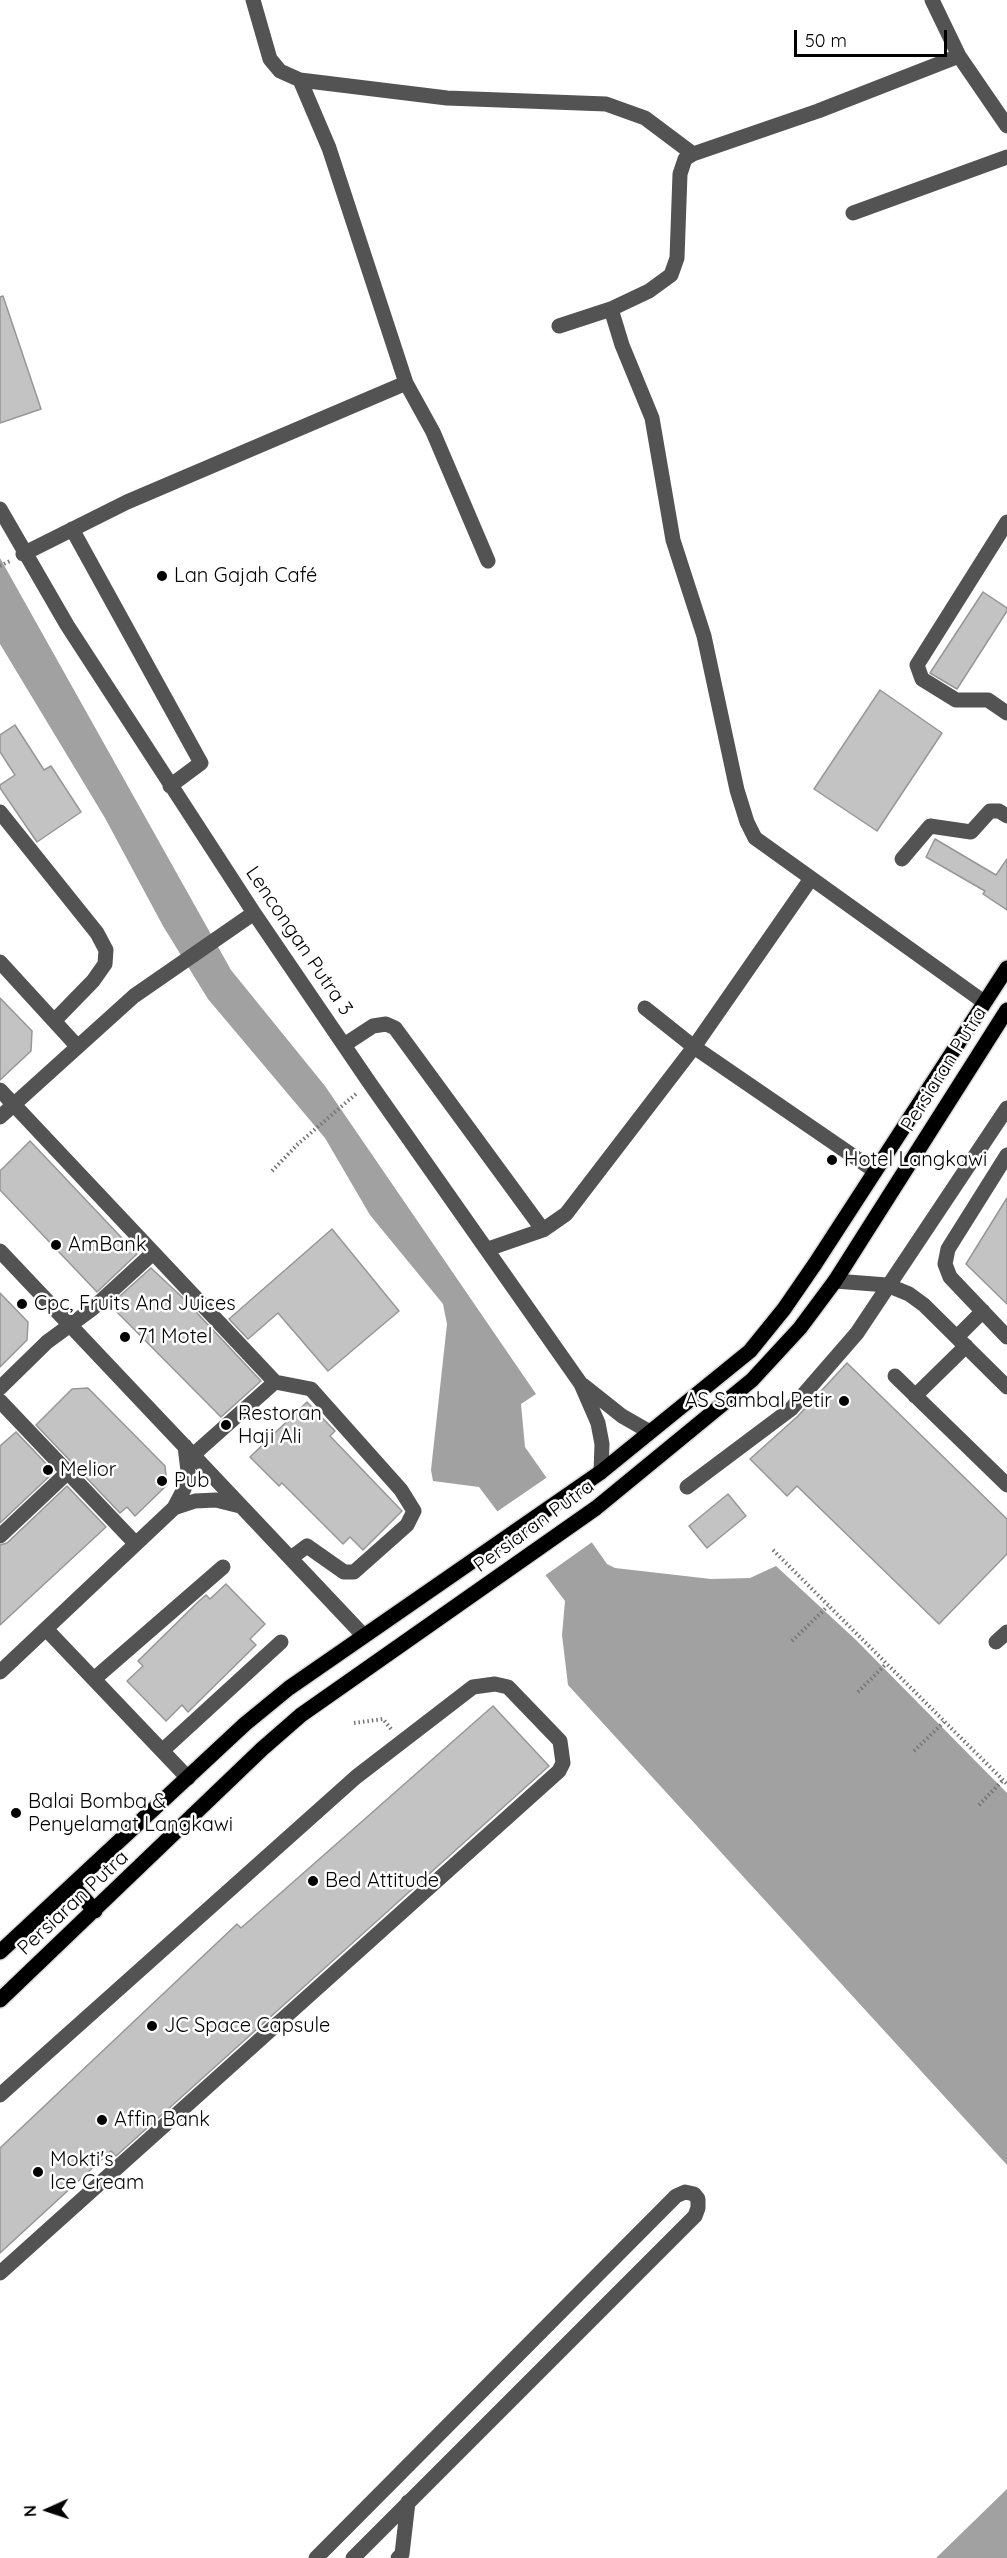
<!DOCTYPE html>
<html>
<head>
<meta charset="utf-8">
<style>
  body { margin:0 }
  #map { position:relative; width:1007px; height:2558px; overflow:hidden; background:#fff; font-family:Quicksand,sans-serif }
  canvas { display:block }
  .north { position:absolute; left:18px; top:2480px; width:60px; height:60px; -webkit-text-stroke:4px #fff; paint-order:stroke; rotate:267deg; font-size:16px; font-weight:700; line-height:24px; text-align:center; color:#000 }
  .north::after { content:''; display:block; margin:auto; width:21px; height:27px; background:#000; clip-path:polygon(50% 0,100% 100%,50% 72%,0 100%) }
  .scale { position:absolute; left:794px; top:30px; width:153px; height:27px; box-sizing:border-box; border:3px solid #000; border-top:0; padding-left:8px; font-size:18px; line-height:21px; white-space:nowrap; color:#000; -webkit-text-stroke:4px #fff; paint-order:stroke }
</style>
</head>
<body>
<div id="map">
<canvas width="1007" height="2558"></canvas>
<div class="north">N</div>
<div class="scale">50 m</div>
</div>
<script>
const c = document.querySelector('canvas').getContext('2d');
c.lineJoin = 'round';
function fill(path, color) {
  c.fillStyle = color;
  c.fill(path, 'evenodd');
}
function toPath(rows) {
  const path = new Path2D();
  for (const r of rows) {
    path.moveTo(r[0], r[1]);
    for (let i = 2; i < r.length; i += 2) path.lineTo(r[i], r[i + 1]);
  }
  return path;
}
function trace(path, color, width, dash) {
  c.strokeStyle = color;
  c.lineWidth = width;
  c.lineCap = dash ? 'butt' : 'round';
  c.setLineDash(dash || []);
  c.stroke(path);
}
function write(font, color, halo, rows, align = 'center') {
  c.font = font + ' Quicksand,sans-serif';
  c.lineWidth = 5;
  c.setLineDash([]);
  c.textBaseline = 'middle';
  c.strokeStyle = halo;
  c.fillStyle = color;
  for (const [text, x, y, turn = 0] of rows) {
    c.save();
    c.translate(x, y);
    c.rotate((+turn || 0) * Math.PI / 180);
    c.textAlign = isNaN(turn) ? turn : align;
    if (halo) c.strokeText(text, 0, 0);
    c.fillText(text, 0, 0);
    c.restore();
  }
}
const water = toPath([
  [0,558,231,970,325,1086,536,1394,521,1404,525,1447,607,1564,615,1568,711,1579,750,1578,776,1566,856,1640,1007,1793,1007,2165,568,1685,562,1635,565,1601,479,1487,433,1481,431,1470,447,1324,443,1304,370,1215,325,1138,208,999,163,926,105,818,0,644],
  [1007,2489,1007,2558,936,2558]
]);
const pier = toPath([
  [549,1476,595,1540,543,1577,495,1513]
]);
const building = toPath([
  [3,296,41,409,0,423,0,297,3,296],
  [983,592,1007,608,1007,611,957,689,930,673,983,592],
  [880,690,942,733,877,831,814,789,880,690],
  [15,725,44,770,51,766,81,812,37,842,0,788,0,785,15,775,0,752,0,735,15,725],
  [935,839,996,875,1007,859,1007,910,983,894,985,891,926,857,935,839],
  [0,998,32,1031,31,1051,0,1080,0,998],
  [30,1141,137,1254,97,1292,0,1190,0,1171,30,1141],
  [1007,1198,1007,1304,966,1264,1007,1198],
  [332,1229,399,1311,328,1371,278,1313,248,1339,229,1319,332,1229],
  [151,1268,182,1297,261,1381,221,1417,110,1305,151,1268],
  [0,1293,28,1322,27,1340,0,1367,0,1293],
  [847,1363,1007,1519,1007,1554,939,1624,797,1486,787,1496,750,1459,798,1416,847,1363],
  [88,1388,165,1466,167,1485,135,1516,127,1507,120,1513,36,1425,72,1389,88,1388],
  [307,1402,335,1431,330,1436,402,1511,363,1550,350,1537,343,1544,282,1483,279,1486,250,1457,307,1402],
  [16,1432,54,1472,0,1523,0,1446,16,1432],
  [67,1486,106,1527,0,1625,0,1545,7,1543,67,1486],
  [728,1494,746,1516,707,1548,689,1526,728,1494],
  [226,1584,265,1624,250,1639,256,1645,188,1712,182,1705,166,1721,127,1681,143,1666,138,1661,198,1602,206,1595,210,1599,226,1584],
  [493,1706,549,1766,116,2156,111,2151,0,2253,0,2148,237,1924,241,1928,493,1706]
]);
const path = toPath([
  [0,566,10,561],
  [272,1171,298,1144,357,1093],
  [773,1550,1007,1784],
  [792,1641,828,1606],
  [858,1692,886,1664],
  [354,1723,383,1719,391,1729],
  [914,1751,944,1722],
  [979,1805,1003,1780]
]);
const minor = toPath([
  [253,0,270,59,280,71,300,80,447,98,606,104,645,118,693,154],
  [932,0,959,56,1007,126],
  [300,80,329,148,406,383,433,432,488,561],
  [853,213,1007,157],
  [611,309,622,345,652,418,673,540,704,636,737,790,747,822,755,838,984,1002],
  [559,326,611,309,649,291,671,275,677,258,680,174,685,159,693,154,818,111,959,56],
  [0,509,67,625,254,913,369,1082,581,1384,598,1423,602,1444,601,1472],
  [1007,522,917,665,922,679,956,700,988,700,1007,713],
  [72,529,201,763,170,786],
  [23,554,127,502,406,383],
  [0,812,97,933,106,950,105,964,93,981,55,1020],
  [902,859,930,826,971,832,990,811,999,811,1007,816],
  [0,962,77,1046],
  [645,1008,694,1047,875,1171],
  [344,1045,373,1026,386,1024,395,1028,543,1230],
  [0,1090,275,1382,311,1389,401,1490,414,1511,407,1525,354,1572,344,1572,307,1546,291,1558],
  [0,1117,134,996,254,913],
  [1007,1155,948,1249,945,1264,950,1277,1007,1337],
  [488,1249,543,1230,566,1214,694,1047,810,880],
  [0,1251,363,1635],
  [835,1281,887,1285,909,1294,924,1305,1007,1387],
  [957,1337,983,1311],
  [895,1376,1007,1485],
  [583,1385,622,1416,650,1432],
  [0,1388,47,1342,92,1309,153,1253],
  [915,1396,966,1346],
  [0,1401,136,1544],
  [193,1455,275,1382],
  [687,1487,791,1409,857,1333,1007,1108],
  [174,1508,195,1501,216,1500,240,1506],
  [0,1536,68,1472],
  [46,1629,188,1778],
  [996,1642,1007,1632],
  [0,1672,174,1508,184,1489,188,1471,185,1446],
  [94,1679,223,1567],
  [163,1750,281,1642],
  [0,2095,356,1777,473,1687,495,1684,508,1687,560,1741,563,1763,559,1771,0,2273],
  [316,2558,676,2196,685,2192,694,2194,698,2199,698,2208,695,2216,353,2558],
  [398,2558,402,2554,408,2502]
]);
const major = toPath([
  [72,1885,95,1911],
  [0,1952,245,1724,289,1688,601,1472,750,1351,784,1309,815,1264,1007,968],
  [0,2000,262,1749,301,1715,596,1508,752,1380,800,1328,835,1281,1007,1010]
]);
const markers = [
  [162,576,6,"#000"],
  [832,1160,6,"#000"],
  [56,1245,6,"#000"],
  [22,1304,6,"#000"],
  [125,1337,6,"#000"],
  [844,1401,6,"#000"],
  [226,1425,6,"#000"],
  [48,1470,6,"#000"],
  [162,1481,6,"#000"],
  [16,1813,6,"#000"],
  [313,1881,6,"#000"],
  [152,2026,6,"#000"],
  [102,2120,6,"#000"],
  [38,2172,6,"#000"]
];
const poiNames = [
  ["Lan Gajah Café",174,576],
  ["Hotel Langkawi",844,1160],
  ["AmBank",68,1245],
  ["Cpc, Fruits And Juices",34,1304],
  ["71 Motel",137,1337],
  ["AS Sambal Petir",832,1401,"right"],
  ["Restoran",238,1414],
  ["Haji Ali",238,1437],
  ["Melior",60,1470],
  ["Pub",174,1481],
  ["Balai Bomba &",28,1802],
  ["Penyelamat Langkawi",28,1825],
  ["Bed Attitude",325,1881],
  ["JC Space Capsule",164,2026],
  ["Affin Bank",114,2120],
  ["Mokti's",50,2160],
  ["Ice Cream",50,2183]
];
const streetNames = [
  ["Lencongan Putra 3",299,941,56],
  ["Persiaran Putra",944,1069,-58],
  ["Persiaran Putra",534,1526,-36],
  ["Persiaran Putra",73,1903,-43]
];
fill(water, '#a1a1a1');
fill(pier, '#fff');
fill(building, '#c3c3c3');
trace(building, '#979797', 1.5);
trace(major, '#dbdbdb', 18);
trace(path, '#757575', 4, [1.5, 3]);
trace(minor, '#535353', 15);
trace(major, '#000', 15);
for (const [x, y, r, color] of markers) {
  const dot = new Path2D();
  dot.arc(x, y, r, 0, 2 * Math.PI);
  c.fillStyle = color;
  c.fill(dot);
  trace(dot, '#fff', 2);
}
write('20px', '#000', '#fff', poiNames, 'left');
write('20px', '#000', '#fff', streetNames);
</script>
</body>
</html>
